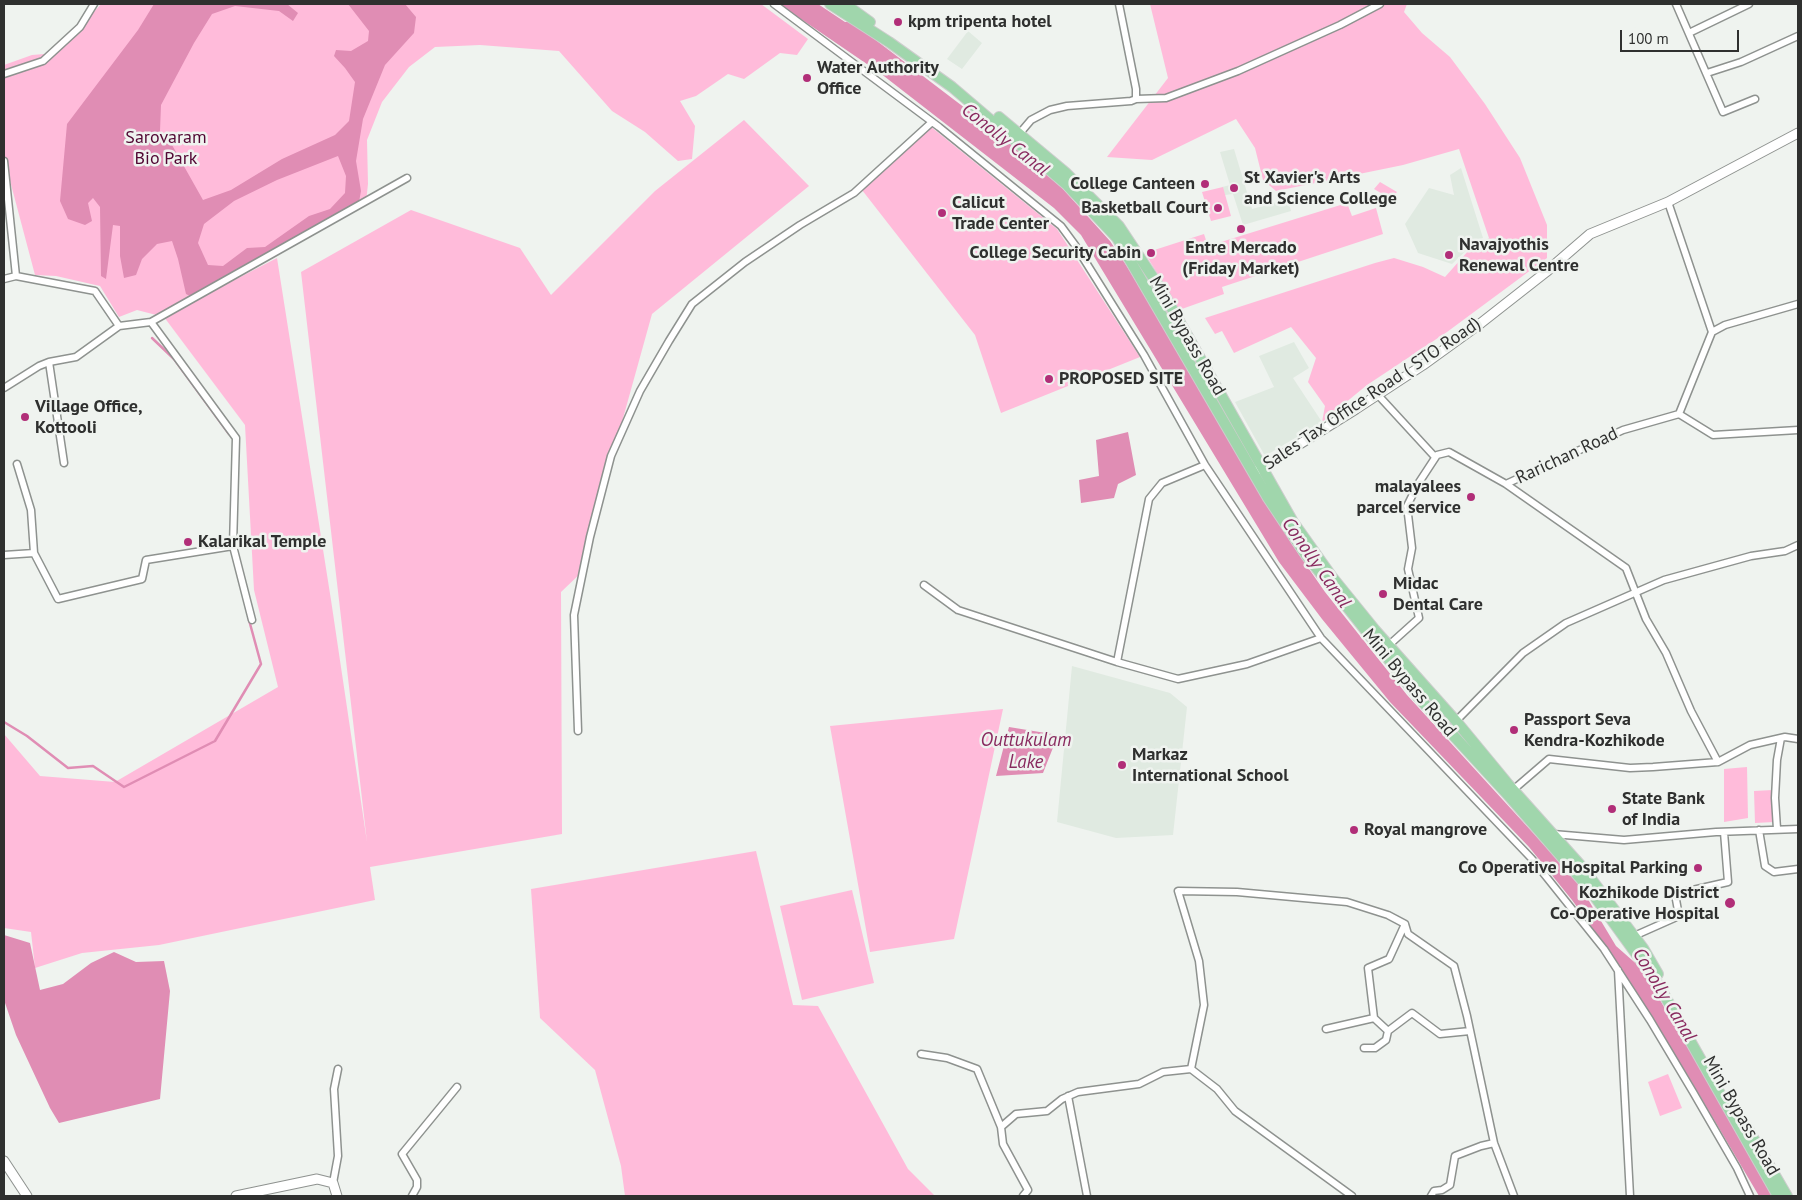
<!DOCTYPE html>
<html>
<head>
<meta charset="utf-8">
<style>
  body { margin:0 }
  #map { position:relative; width:1802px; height:1200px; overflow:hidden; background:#eff3ef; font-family:"PT Sans",sans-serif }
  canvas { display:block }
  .frame { position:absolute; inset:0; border:5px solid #2f302f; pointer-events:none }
  .scale { position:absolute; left:1620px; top:30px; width:119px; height:22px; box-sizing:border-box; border:2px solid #2f302f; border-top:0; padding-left:6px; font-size:15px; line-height:18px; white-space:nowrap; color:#2f302f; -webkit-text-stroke:4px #eff3ef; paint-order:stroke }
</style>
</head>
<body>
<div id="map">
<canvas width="1802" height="1200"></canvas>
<div class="frame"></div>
<div class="scale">100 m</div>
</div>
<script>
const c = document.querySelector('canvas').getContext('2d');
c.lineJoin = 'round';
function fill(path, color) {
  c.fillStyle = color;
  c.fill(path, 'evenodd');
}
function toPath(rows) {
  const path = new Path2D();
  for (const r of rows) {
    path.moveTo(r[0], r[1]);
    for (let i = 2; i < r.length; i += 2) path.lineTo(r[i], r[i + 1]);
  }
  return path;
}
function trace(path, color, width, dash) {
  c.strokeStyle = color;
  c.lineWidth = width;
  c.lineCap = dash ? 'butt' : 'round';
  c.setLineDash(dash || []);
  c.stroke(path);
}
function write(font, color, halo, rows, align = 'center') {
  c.font = font + ' "PT Sans",sans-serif';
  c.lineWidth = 5;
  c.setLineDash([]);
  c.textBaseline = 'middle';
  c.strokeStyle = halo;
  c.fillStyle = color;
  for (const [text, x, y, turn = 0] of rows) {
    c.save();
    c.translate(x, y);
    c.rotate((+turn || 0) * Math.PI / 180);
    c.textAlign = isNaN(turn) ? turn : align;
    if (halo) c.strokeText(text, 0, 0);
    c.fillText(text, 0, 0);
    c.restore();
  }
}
const built = toPath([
  [968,31,982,43,962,69,947,59],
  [1234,149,1252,209,1288,199,1291,211,1243,225,1233,194,1225,195,1222,187,1230,185,1220,152],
  [1461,168,1483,238,1473,244,1452,264,1418,253,1405,224,1429,188,1454,195,1450,175],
  [1294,342,1309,368,1293,378,1322,422,1265,456,1235,402,1274,387,1259,356],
  [1072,666,1170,693,1187,707,1173,835,1116,838,1057,822]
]);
const green = toPath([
  [101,4,761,4,808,39,797,55,780,53,744,79,728,74,696,96,680,101,695,126,692,159,678,161,645,132,612,111,559,51,480,45,435,47,409,67,382,102,367,140,368,184,366,202,182,307,277,258,331,600,367,842,301,272,411,210,520,248,551,295,655,191,744,120,809,186,652,314,595,519,583,571,561,592,562,834,370,867,375,900,159,945,82,953,35,968,31,932,4,928,4,734,40,776,115,782,278,687,254,590,245,425,164,317,137,310,119,317,100,286,56,276,35,275,4,158,4,65,32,55,57,53],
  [1150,4,1407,4,1404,12,1422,33,1450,57,1485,104,1520,158,1547,225,1547,258,1447,332,1367,385,1322,422,1325,406,1308,382,1316,358,1291,327,1234,353,1222,331,1215,334,1205,318,1375,263,1394,258,1423,267,1445,277,1469,250,1489,238,1459,149,1403,165,1276,191,1263,180,1255,148,1236,119,1152,160,1107,157,1168,78],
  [930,126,1057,229,1140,357,1001,413,975,335,862,190],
  [1380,182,1397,192,1391,199,1374,189],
  [1223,187,1231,216,1211,221,1202,192],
  [1347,203,1352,216,1376,208,1383,234,1222,287,1224,294,1179,310,1145,253,1204,234,1208,246],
  [1003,709,954,939,870,952,830,726],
  [1747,767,1748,818,1724,822,1724,769],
  [1773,790,1774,822,1755,823,1754,791],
  [756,851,793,1005,818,1006,908,1169,935,1196,625,1196,621,1166,595,1070,540,1018,531,889],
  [852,890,874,983,802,1000,780,906],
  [1668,1074,1682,1108,1660,1116,1648,1082]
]);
const water = toPath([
  [154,4,287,4,298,13,293,21,279,11,235,6,212,14,194,43,161,105,160,131,172,145,203,200,231,190,282,159,335,135,349,121,355,82,345,68,334,56,336,50,351,51,368,41,369,31,348,4,405,4,416,17,414,33,385,65,363,119,356,161,361,191,359,202,192,297,186,294,178,259,172,241,157,244,142,259,136,275,124,278,120,256,120,226,113,225,106,279,101,276,100,207,93,198,88,203,92,221,85,225,68,219,60,201,67,124,138,30],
  [338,156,346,176,345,193,330,209,309,216,265,247,247,248,223,266,208,265,198,243,204,224,234,201,277,180],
  [779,4,818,4,845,22,852,22,1007,140,1062,188,1110,241,1128,268,1291,543,1325,592,1407,695,1577,881,1616,946,1641,968,1776,1196,1759,1196,1690,1079,1614,958,1572,900,1529,847,1390,702,1322,619,1279,562,1081,235,1054,208,880,73],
  [1128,432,1136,475,1118,484,1114,498,1081,503,1079,480,1099,476,1096,440],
  [1009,727,1058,735,1043,773,996,776],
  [4,935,30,943,40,990,63,984,91,963,114,952,136,962,164,961,170,991,160,1099,59,1123,50,1108,16,1035,4,1000]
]);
const stream = toPath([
  [152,338,174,359,229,434],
  [4,722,27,736,68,768,93,766,124,787,215,741,261,664,249,620]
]);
const street = toPath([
  [774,4,939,127,1061,226,1075,245,1144,355,1205,465,1321,638,1532,859,1604,949,1650,1020,1693,1092,1737,1168,1750,1196],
  [1676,4,1723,112,1755,99],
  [1689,33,1749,4],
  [1707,73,1741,62,1798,36],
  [4,74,43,61,80,27,94,4],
  [1136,99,1166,98,1238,71,1340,25,1380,4],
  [1020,133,1031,120,1050,110,1067,106,1131,101,1136,99,1136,89,1119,4],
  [4,161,16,276],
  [1668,202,1712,332],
  [4,279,16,276,95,291,119,326],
  [4,388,39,366,49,362],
  [1378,395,1435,457],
  [1679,414,1713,435,1798,430],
  [64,463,49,362,76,357,119,326,151,322],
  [17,464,31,510,34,553],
  [1205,465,1162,483,1149,499,1117,662,1178,679,1247,664,1321,638],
  [1506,484,1626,568,1646,619,1666,653,1691,711,1718,762],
  [4,555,34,553,58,599,142,579,146,560,233,546],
  [924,585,958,610,1117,662],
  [252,620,233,546,236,438,151,322,407,178],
  [1389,645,1419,618,1408,569,1412,548,1407,506,1418,484,1437,455,1449,452,1506,484,1623,430,1679,414,1712,332,1725,325,1798,304],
  [1456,721,1523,653,1566,623,1664,580,1751,556,1785,551,1798,545],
  [578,731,574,615,590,537,611,456,640,391,669,341,692,304,745,262,800,225,854,193,932,122],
  [1513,790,1549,759,1630,768,1653,767,1718,762,1750,745,1785,737,1798,739],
  [1777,829,1775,798,1777,760,1781,738],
  [1759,830,1765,866,1774,872,1798,869],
  [1553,834,1624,840,1716,832,1798,829],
  [1405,924,1389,959,1368,968,1374,1018,1388,1031,1412,1013,1440,1034,1470,1031],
  [1634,936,1679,916,1675,894,1728,882,1724,832],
  [1618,970,1630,1196],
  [1326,1029,1374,1018],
  [1364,1048,1375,1048,1386,1040,1388,1031],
  [921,1054,947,1058,977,1069,1001,1127],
  [1068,1096,1087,1196],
  [333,1183,338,1156,334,1089,338,1069],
  [412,1196,417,1187,417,1180,402,1154,457,1087],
  [1023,1196,1028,1190,1003,1144,1001,1127,1016,1114,1047,1111,1062,1099,1078,1092,1139,1084,1163,1072,1191,1069],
  [1352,1196,1235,1111,1217,1089,1191,1069,1204,1005,1199,961,1178,891,1237,892,1347,902,1388,915,1405,924,1408,934,1454,966,1467,1016,1494,1143,1514,1196],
  [1431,1196,1434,1191,1442,1190,1450,1185,1455,1156,1481,1146,1494,1143]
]);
const secondary = toPath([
  [1258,470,1356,409,1423,365,1481,323,1546,272,1590,234,1668,202,1798,133],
  [4,1161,27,1196],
  [236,1196,317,1179,333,1183,337,1196]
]);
const primary = toPath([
  [830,4,889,42,952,87,1067,185,1117,238,1268,498,1306,555,1419,698,1508,795,1587,886,1658,984,1778,1196],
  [845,4,870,22],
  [999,117,1065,172,1119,226,1162,291,1293,522,1332,577,1375,630,1456,721,1508,784,1583,868,1643,948,1658,974],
  [1748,1129,1787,1196]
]);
const markers = [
  [898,22,5,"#b12e78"],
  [807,78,5,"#b12e78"],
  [1205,184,5,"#b12e78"],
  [1234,188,5,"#b12e78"],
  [1218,208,5,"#b12e78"],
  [942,213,5,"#b12e78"],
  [1241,229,5,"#b12e78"],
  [1151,253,5,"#b12e78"],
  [1449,255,5,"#b12e78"],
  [1049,379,5,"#b12e78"],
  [25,417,5,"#b12e78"],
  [1471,497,5,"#b12e78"],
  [188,542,5,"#b12e78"],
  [1383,594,5,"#b12e78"],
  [1514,730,5,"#b12e78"],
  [1122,765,5,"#b12e78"],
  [1612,809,5,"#b12e78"],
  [1354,830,5,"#b12e78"],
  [1698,868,5,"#b12e78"],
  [1730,903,6,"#b12e78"]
];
const poiNames = [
  ["kpm tripenta hotel",908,22],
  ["Water Authority",817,68],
  ["Office",817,89],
  ["St Xavier's Arts",1244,178],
  ["and Science College",1244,199],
  ["College Canteen",1195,184,"right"],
  ["Calicut",952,203],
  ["Trade Center",952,224],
  ["Basketball Court",1208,208,"right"],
  ["Navajyothis",1459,245],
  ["Renewal Centre",1459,266],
  ["Entre Mercado",1241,248,"center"],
  ["(Friday Market)",1241,269,"center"],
  ["College Security Cabin",1141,253,"right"],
  ["PROPOSED SITE",1059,379],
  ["Village Office,",35,407],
  ["Kottooli",35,428],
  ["malayalees",1461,487,"right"],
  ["parcel service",1461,508,"right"],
  ["Kalarikal Temple",198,542],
  ["Midac",1393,584],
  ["Dental Care",1393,605],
  ["Passport Seva",1524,720],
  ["Kendra-Kozhikode",1524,741],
  ["Markaz",1132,755],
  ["International School",1132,776],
  ["State Bank",1622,799],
  ["of India",1622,820],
  ["Royal mangrove",1364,830],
  ["Co Operative Hospital Parking",1688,868,"right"],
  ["Kozhikode District",1719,893,"right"],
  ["Co-Operative Hospital",1719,914,"right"]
];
const parkNames = [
  ["Sarovaram",166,138],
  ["Bio Park",166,159]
];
const streetNames = [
  ["Mini Bypass Road",1187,336,60],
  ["Sales Tax Office Road ( STO Road)",1372,394,-34],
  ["Rarichan Road",1567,456,-25],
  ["Mini Bypass Road",1409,683,50],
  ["Mini Bypass Road",1741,1116,60]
];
const waterNames = [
  ["Conolly Canal",1005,140,38],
  ["Conolly Canal",1316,563,55],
  ["Outtukulam",1026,741],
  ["Lake",1026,763],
  ["Conolly Canal",1664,995,59]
];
fill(built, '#e0eae1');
fill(green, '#ffbbda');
fill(water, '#e08db4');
trace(stream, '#e08db4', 2.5);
trace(street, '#8e928f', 9);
trace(secondary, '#8e928f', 11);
trace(primary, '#cdcdcd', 12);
trace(street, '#fff', 6);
trace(secondary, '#fff', 9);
trace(primary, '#a0d6ac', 10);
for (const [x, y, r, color] of markers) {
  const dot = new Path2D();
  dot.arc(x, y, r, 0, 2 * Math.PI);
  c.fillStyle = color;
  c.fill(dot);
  trace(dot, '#eff3ef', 2);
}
write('bold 18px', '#2f302f', '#eff3ef', poiNames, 'left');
write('18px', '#510733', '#eff3ef', parkNames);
write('18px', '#2f302f', '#eff3ef', streetNames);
write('italic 19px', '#892a5f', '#eff3ef', waterNames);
</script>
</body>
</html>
